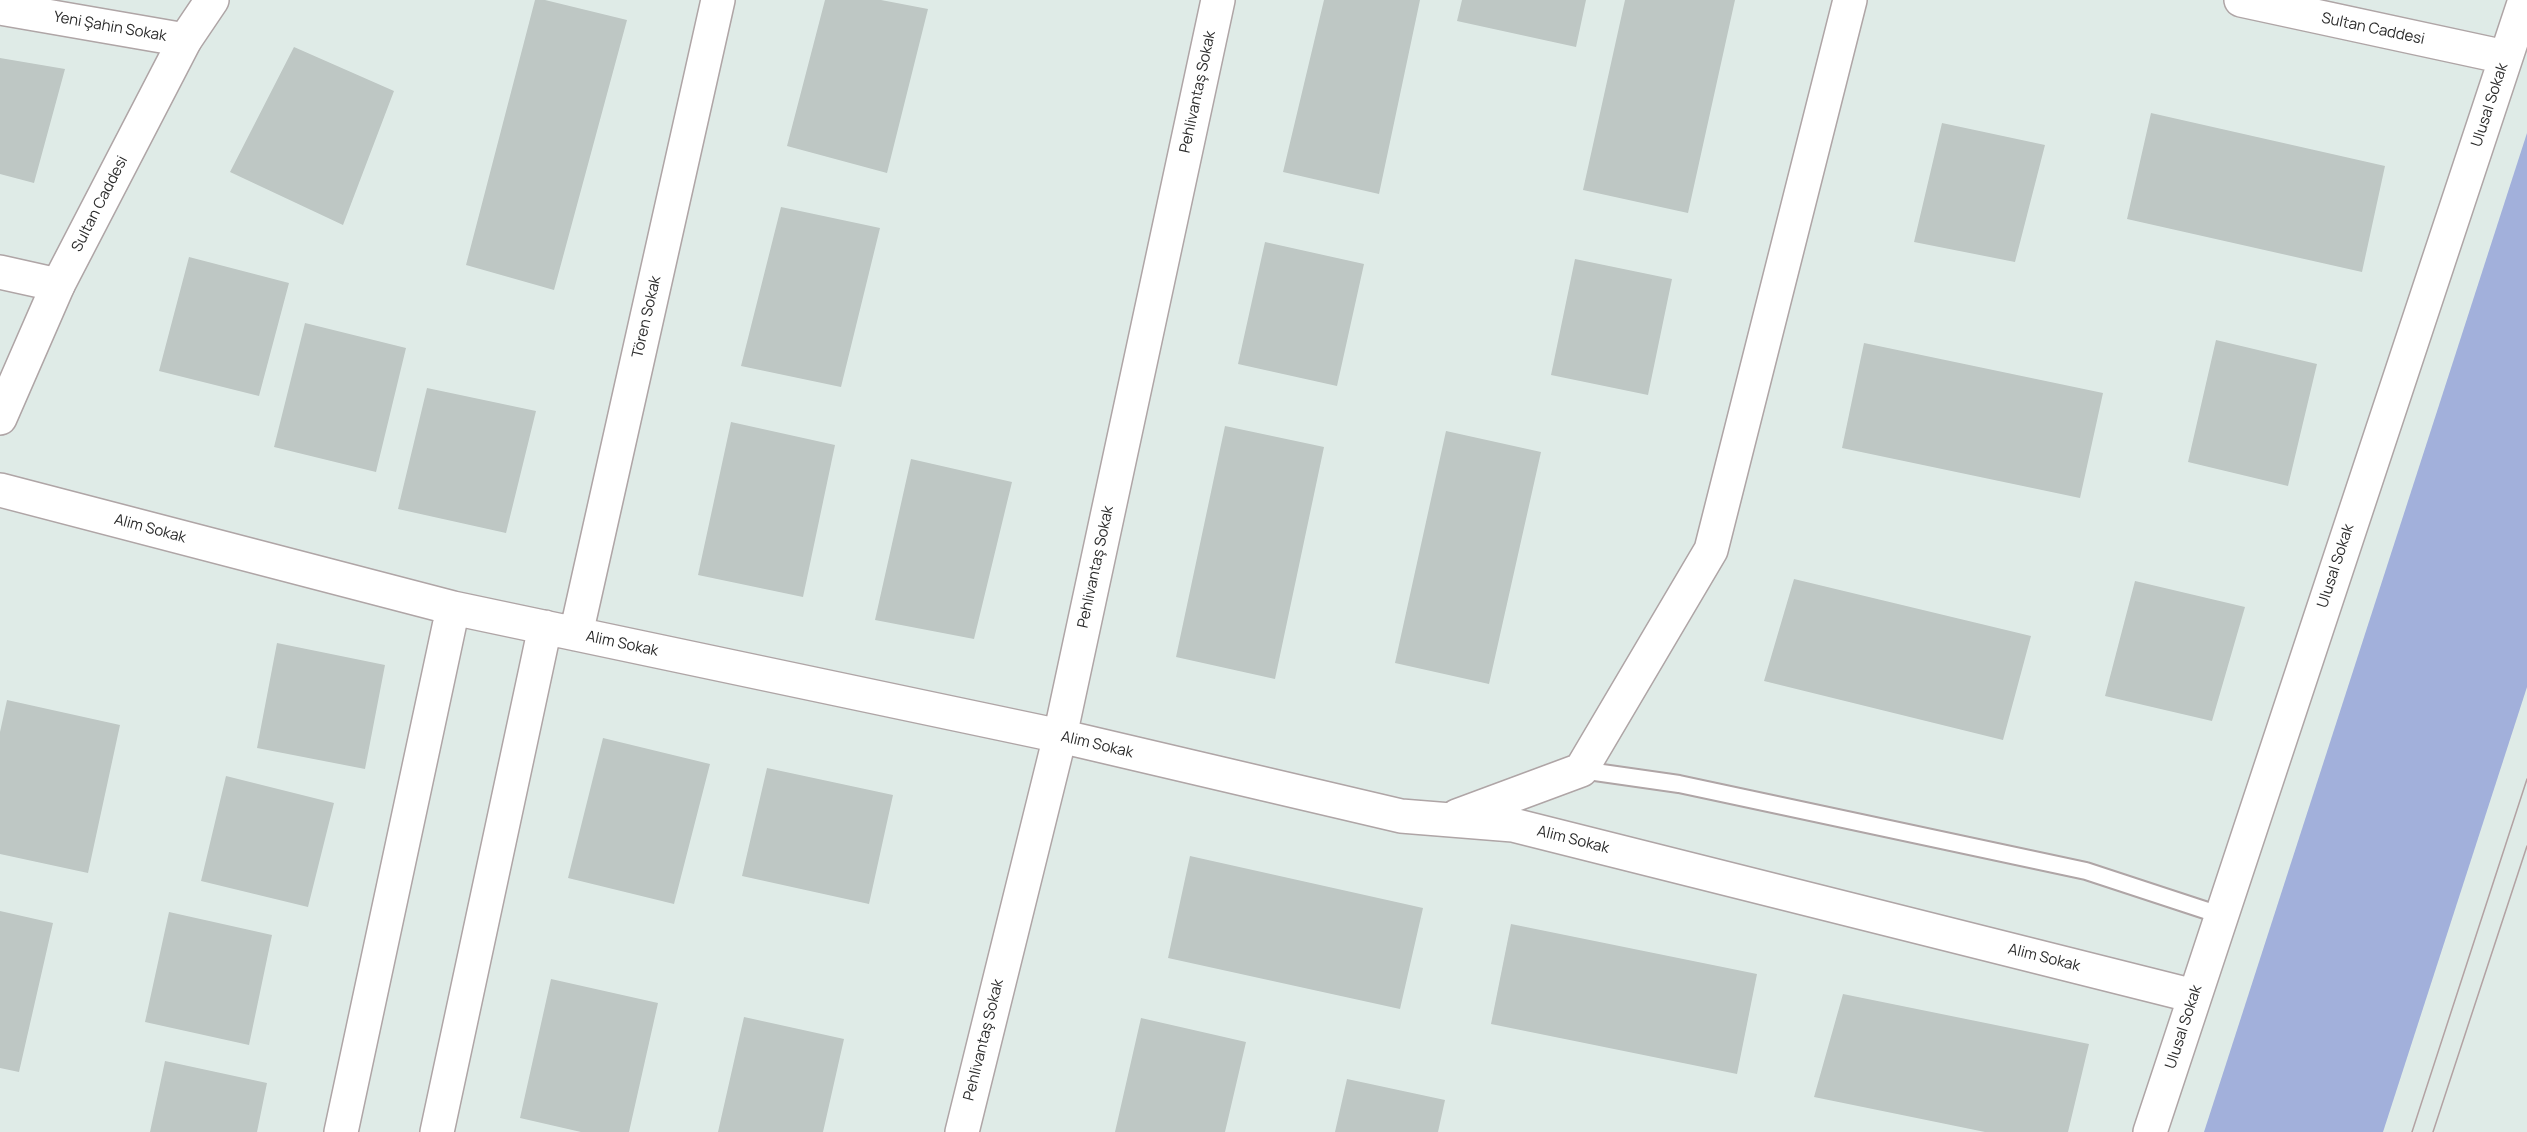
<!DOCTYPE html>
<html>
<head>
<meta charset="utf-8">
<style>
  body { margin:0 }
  canvas { display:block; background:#dfebe7 }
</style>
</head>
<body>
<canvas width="2527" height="1132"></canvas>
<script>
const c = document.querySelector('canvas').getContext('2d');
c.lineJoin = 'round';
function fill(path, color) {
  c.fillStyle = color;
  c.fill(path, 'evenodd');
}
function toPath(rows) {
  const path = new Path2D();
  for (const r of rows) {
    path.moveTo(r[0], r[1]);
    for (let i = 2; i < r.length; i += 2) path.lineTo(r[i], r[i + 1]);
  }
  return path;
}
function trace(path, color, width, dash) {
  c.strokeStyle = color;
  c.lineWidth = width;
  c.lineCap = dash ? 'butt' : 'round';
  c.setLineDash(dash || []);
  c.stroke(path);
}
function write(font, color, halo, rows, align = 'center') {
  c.font = font + ' Manrope,sans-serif';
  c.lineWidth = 4.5;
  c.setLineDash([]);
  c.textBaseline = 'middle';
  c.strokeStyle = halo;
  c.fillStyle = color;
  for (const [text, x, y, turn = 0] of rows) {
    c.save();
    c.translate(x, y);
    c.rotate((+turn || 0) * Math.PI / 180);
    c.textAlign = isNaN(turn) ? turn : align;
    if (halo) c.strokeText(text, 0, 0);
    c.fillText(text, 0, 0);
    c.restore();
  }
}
const green = toPath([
  [2527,133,2527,687,2383,1132,2204,1132]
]);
const building = toPath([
  [535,0,545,0,627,20,554,290,466,265],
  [825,0,881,0,928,9,887,173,787,146],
  [1324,0,1420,0,1379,194,1283,172],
  [1462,0,1586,0,1576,47,1457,21],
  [1625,0,1735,0,1688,213,1583,190],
  [294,47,394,91,343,225,230,172],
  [0,58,65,69,34,183,0,174],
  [2151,113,2385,166,2362,272,2127,219],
  [1942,123,2045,145,2015,262,1914,242],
  [781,207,880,228,841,387,741,366],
  [1265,242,1364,264,1337,386,1238,364],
  [189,257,289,283,259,396,159,371],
  [1575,259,1672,279,1648,395,1551,375],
  [305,323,406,348,376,472,274,447],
  [2216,340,2317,364,2288,486,2188,462],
  [1864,343,2103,393,2080,498,1842,448],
  [427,388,536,411,506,533,398,509],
  [731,422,835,445,803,597,698,575],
  [1225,426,1324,447,1275,679,1176,657],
  [1446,431,1541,452,1489,684,1395,663],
  [911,459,1012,482,974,639,875,620],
  [1794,579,2031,636,2003,740,1764,681],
  [2135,581,2245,607,2212,721,2105,696],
  [277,643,385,665,365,769,257,748],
  [7,700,120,725,88,873,0,854,0,732],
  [603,738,710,764,674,904,568,878],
  [767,768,893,795,869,904,742,876],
  [226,776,334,803,308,907,201,881],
  [1190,856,1423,908,1400,1009,1168,958],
  [0,911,53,923,19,1072,0,1068],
  [169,912,272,935,249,1045,145,1022],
  [1511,924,1757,974,1737,1074,1491,1024],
  [551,979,658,1003,629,1132,581,1132,520,1118],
  [1843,994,2089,1044,2068,1132,1985,1132,1814,1097],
  [744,1017,844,1039,823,1132,718,1132],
  [1141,1018,1246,1042,1225,1132,1115,1132],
  [165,1061,267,1083,257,1132,150,1132],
  [1347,1079,1445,1100,1438,1132,1335,1132]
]);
const lane = toPath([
  [1581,770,1679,784,2086,871,2220,915]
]);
const street = toPath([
  [0,8,185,40],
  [0,272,58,285],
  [0,490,453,608,1060,736,1401,816,1513,825,2194,996],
  [576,634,718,0],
  [1457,816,1581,770,1711,550,1850,0],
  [341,1132,453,608],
  [437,1132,545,627],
  [962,1132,1060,736,1218,0]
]);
const secondary = toPath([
  [2241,0,2505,57],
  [0,418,58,285,185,40,212,0],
  [2150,1132,2525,0]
]);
const tram = toPath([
  [2412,1132,2527,779],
  [2433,1132,2527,846]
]);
const streetNames = [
  ["Yeni Şahin Sokak",110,27,10],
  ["Sultan Caddesi",2373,29,12],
  ["Pehlivantaş Sokak",1198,92,-78],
  ["Ulusal Sokak",2490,105,-72],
  ["Sultan Caddesi",100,204,-63],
  ["Tören Sokak",647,317,-77],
  ["Alim Sokak",150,529,15],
  ["Ulusal Sokak",2336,566,-72],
  ["Pehlivantaş Sokak",1096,567,-78],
  ["Alim Sokak",622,644,12],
  ["Alim Sokak",1097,745,13],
  ["Alim Sokak",1573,840,14],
  ["Alim Sokak",2044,958,14],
  ["Ulusal Sokak",2184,1027,-72],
  ["Pehlivantaş Sokak",984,1040,-76]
];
fill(green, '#a2b0db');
fill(building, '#bec7c4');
trace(lane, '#afa5a6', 20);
trace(street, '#afa5a6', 36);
trace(secondary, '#afa5a6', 36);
trace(lane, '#fff', 16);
trace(street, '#fff', 33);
trace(secondary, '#fff', 33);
trace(tram, '#b3a2a3', 1.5);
write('15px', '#2b2b2b', '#fff', streetNames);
</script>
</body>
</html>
